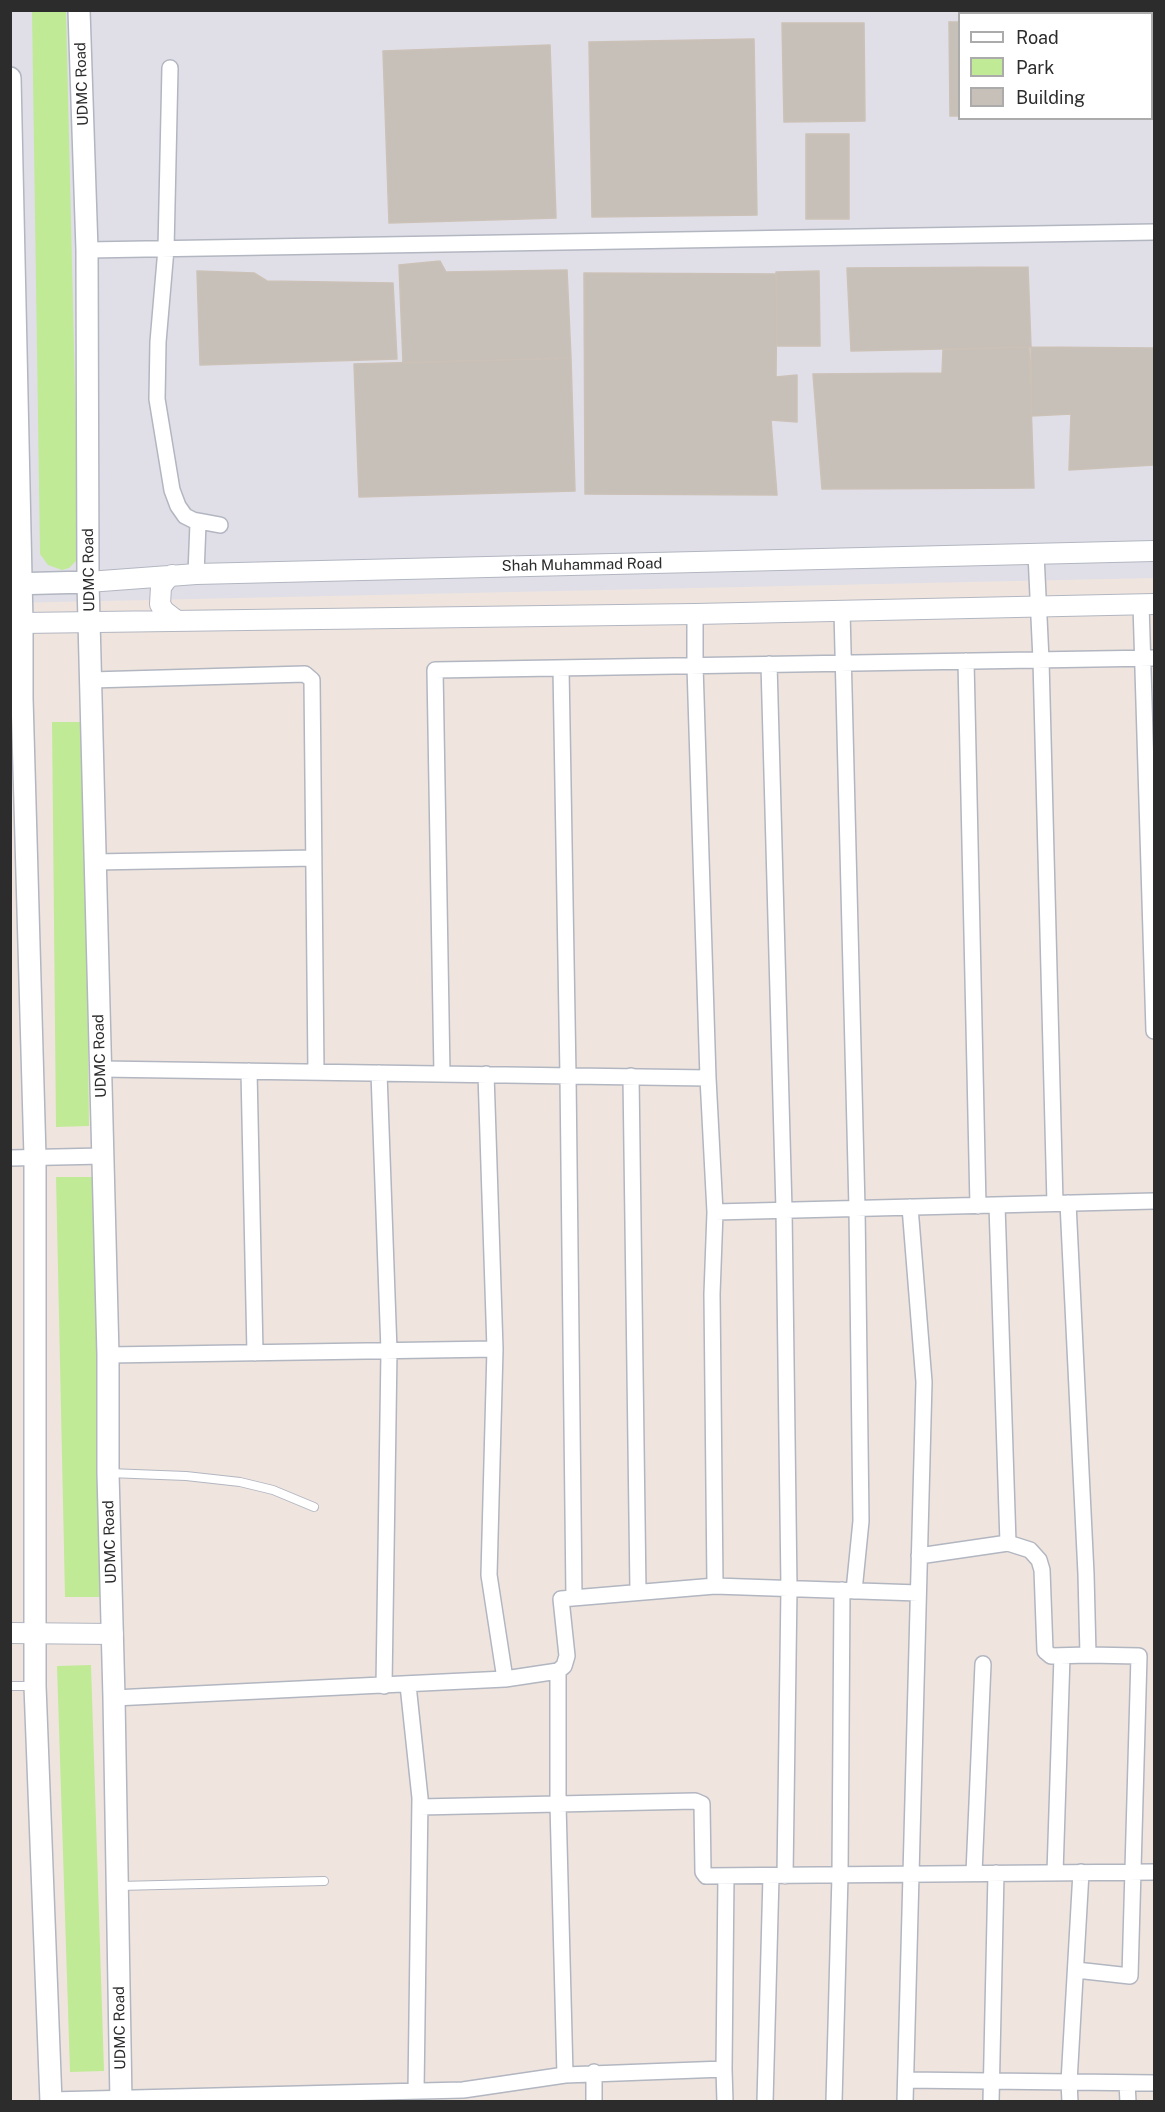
<!DOCTYPE html>
<html>
<head>
<meta charset="utf-8">
<style>
  body { margin:0 }
  #map { position:relative; width:1165px; height:2112px; overflow:hidden; background:#efe5de; font-family:"Public Sans",sans-serif }
  canvas { display:block }
  .frame { position:absolute; inset:0; border:12px solid #2c2c2c; pointer-events:none }
  .legend { position:absolute; left:958px; top:12px; width:195px; height:108px; box-sizing:border-box; background:#fff; border:2px solid #ababab; margin:0; padding:8px 10px; list-style:none; font-size:18px; color:#2c2c2c }
  .legend li { display:flex; align-items:center; gap:12px; height:30px }
  .legend b { width:30px; border:2px solid #ababab }
</style>
</head>
<body>
<div id="map">
<canvas width="1165" height="2112"></canvas>
<div class="frame"></div>
<ul class="legend">
<li><b style="height:8px;background:#fff"></b>Road</li>
<li><b style="height:16px;background:#c0ea96"></b>Park</li>
<li><b style="height:16px;background:#c7c0b9"></b>Building</li>
</ul>
</div>
<script>
const c = document.querySelector('canvas').getContext('2d');
c.lineJoin = 'round';
function fill(path, color) {
  c.fillStyle = color;
  c.fill(path, 'evenodd');
}
function toPath(rows) {
  const path = new Path2D();
  for (const r of rows) {
    path.moveTo(r[0], r[1]);
    for (let i = 2; i < r.length; i += 2) path.lineTo(r[i], r[i + 1]);
  }
  return path;
}
function trace(path, color, width, dash) {
  c.strokeStyle = color;
  c.lineWidth = width;
  c.lineCap = dash ? 'butt' : 'round';
  c.setLineDash(dash || []);
  c.stroke(path);
}
function write(font, color, halo, rows, align = 'center') {
  c.font = font + ' "Public Sans",sans-serif';
  c.lineWidth = 6;
  c.setLineDash([]);
  c.textBaseline = 'middle';
  c.strokeStyle = halo;
  c.fillStyle = color;
  for (const [text, x, y, turn = 0] of rows) {
    c.save();
    c.translate(x, y);
    c.rotate((+turn || 0) * Math.PI / 180);
    c.textAlign = isNaN(turn) ? turn : align;
    if (halo) c.strokeText(text, 0, 0);
    c.fillText(text, 0, 0);
    c.restore();
  }
}
const industrial = toPath([
  [10,11,1154,11,1154,578,11,603],
  [960,14,1152,14,1152,118,960,118]
]);
const green = toPath([
  [32,11,66,11,79,558,69,568,62,570,48,565,40,554],
  [52,722,84,722,89,1126,56,1127],
  [56,1177,93,1177,102,1597,65,1597],
  [91,1665,104,2071,70,2072,57,1666]
]);
const building = toPath([
  [1152,21,1154,21,1154,115,1152,115,1152,21],
  [949,22,960,22,960,116,950,116,949,22],
  [782,23,864,23,865,121,784,122,782,23],
  [754,39,757,215,592,217,589,42,754,39],
  [550,45,556,218,389,223,383,51,550,45],
  [806,134,849,134,849,219,806,219,806,134],
  [440,261,446,272,567,270,571,358,403,363,399,265,440,261],
  [1028,267,1031,347,851,351,847,268,1028,267],
  [197,271,254,273,267,281,393,283,397,359,200,365,197,271],
  [819,271,820,346,777,346,776,272,819,271],
  [584,273,777,274,776,377,797,375,797,422,771,420,777,495,585,494,584,273],
  [1029,347,1034,488,822,489,813,374,942,373,943,350,1029,347],
  [1031,347,1154,348,1154,465,1069,470,1071,414,1031,416,1031,347],
  [571,358,575,491,359,497,354,364,571,358]
]);
const service = toPath([
  [109,1473,186,1476,240,1482,273,1490,314,1507],
  [10,1686,33,1686],
  [119,1886,324,1881]
]);
const minor = toPath([
  [170,68,166,249,158,342,157,399,172,490,178,506,185,516,193,520,220,525],
  [87,250,1154,232],
  [1036,554,1041,660,1055,1203],
  [196,574,198,523],
  [1141,604,1154,1031],
  [842,611,857,1208,861,1521,854,1591],
  [695,614,695,666,708,1078,715,1212,712,1294,715,1586],
  [966,661,978,1206],
  [769,664,784,1210,789,1588,785,1876],
  [561,668,568,1076,574,1598],
  [91,680,305,674,312,680,316,1072],
  [95,862,314,858],
  [101,1069,708,1078],
  [249,1071,255,1353],
  [379,1073,389,1351,384,1686],
  [442,1074,435,670,1154,658],
  [486,1074,495,1349,489,1575,505,1679],
  [631,1076,638,1592],
  [10,1158,103,1156],
  [715,1212,1154,1201],
  [108,1355,495,1349],
  [1008,1543,1030,1550,1039,1560,1042,1570,1045,1651,1051,1656,1088,1655,1086,1574,1068,1203],
  [919,1556,1008,1543,997,1205],
  [558,1671,558,1804,565,2075],
  [408,1685,420,1798,416,2091],
  [114,1698,505,1679,558,1671,564,1666,567,1656,561,1599,715,1586,918,1593],
  [420,1807,695,1801,702,1804,703,1872,706,1876,1154,1872],
  [974,1873,983,1664],
  [1055,1873,1062,1656],
  [1076,1970,1130,1976,1139,1656,1088,1655],
  [906,2080,1154,2083],
  [1127,2083,1128,2102],
  [51,2100,463,2090,565,2075,724,2069],
  [594,2102,594,2072],
  [725,2102,724,2069,726,1876],
  [765,2102,771,1876],
  [834,2102,840,1875,842,1590],
  [905,2102,924,1382,910,1207],
  [991,2102,996,1873],
  [1070,2102,1069,2082,1081,1872]
]);
const tertiary = toPath([
  [172,575,166,580,161,587,160,604,164,611,177,621],
  [88,582,196,574,1154,551],
  [22,623,695,614,1154,604],
  [10,1633,113,1634]
]);
const secondary = toPath([
  [79,10,87,250,88,582,108,1355,108,1473,114,1698,121,2102],
  [10,78,22,623,22,698,35,1157,35,1686,51,2102],
  [10,584,88,582]
]);
const streetNames = [
  ["UDMC Road",82,84,-92],
  ["Shah Muhammad Road",582,565,-1],
  ["UDMC Road",89,570,-91],
  ["UDMC Road",100,1056,-92],
  ["UDMC Road",110,1542,-92],
  ["UDMC Road",120,2028,-91]
];
fill(industrial, '#e0dfe7');
fill(green, '#c0ea96');
fill(building, '#c7c0b9');
trace(building, '#cbc1b7', 1.5);
trace(service, '#b2b6c1', 10);
trace(minor, '#b2b6c1', 18);
trace(tertiary, '#b2b6c1', 22);
trace(secondary, '#b2b6c1', 24);
trace(service, '#fff', 8);
trace(minor, '#fff', 15);
trace(tertiary, '#fff', 20);
trace(secondary, '#fff', 21);
write('15px', '#2c2c2c', '#fff', streetNames);
</script>
</body>
</html>
